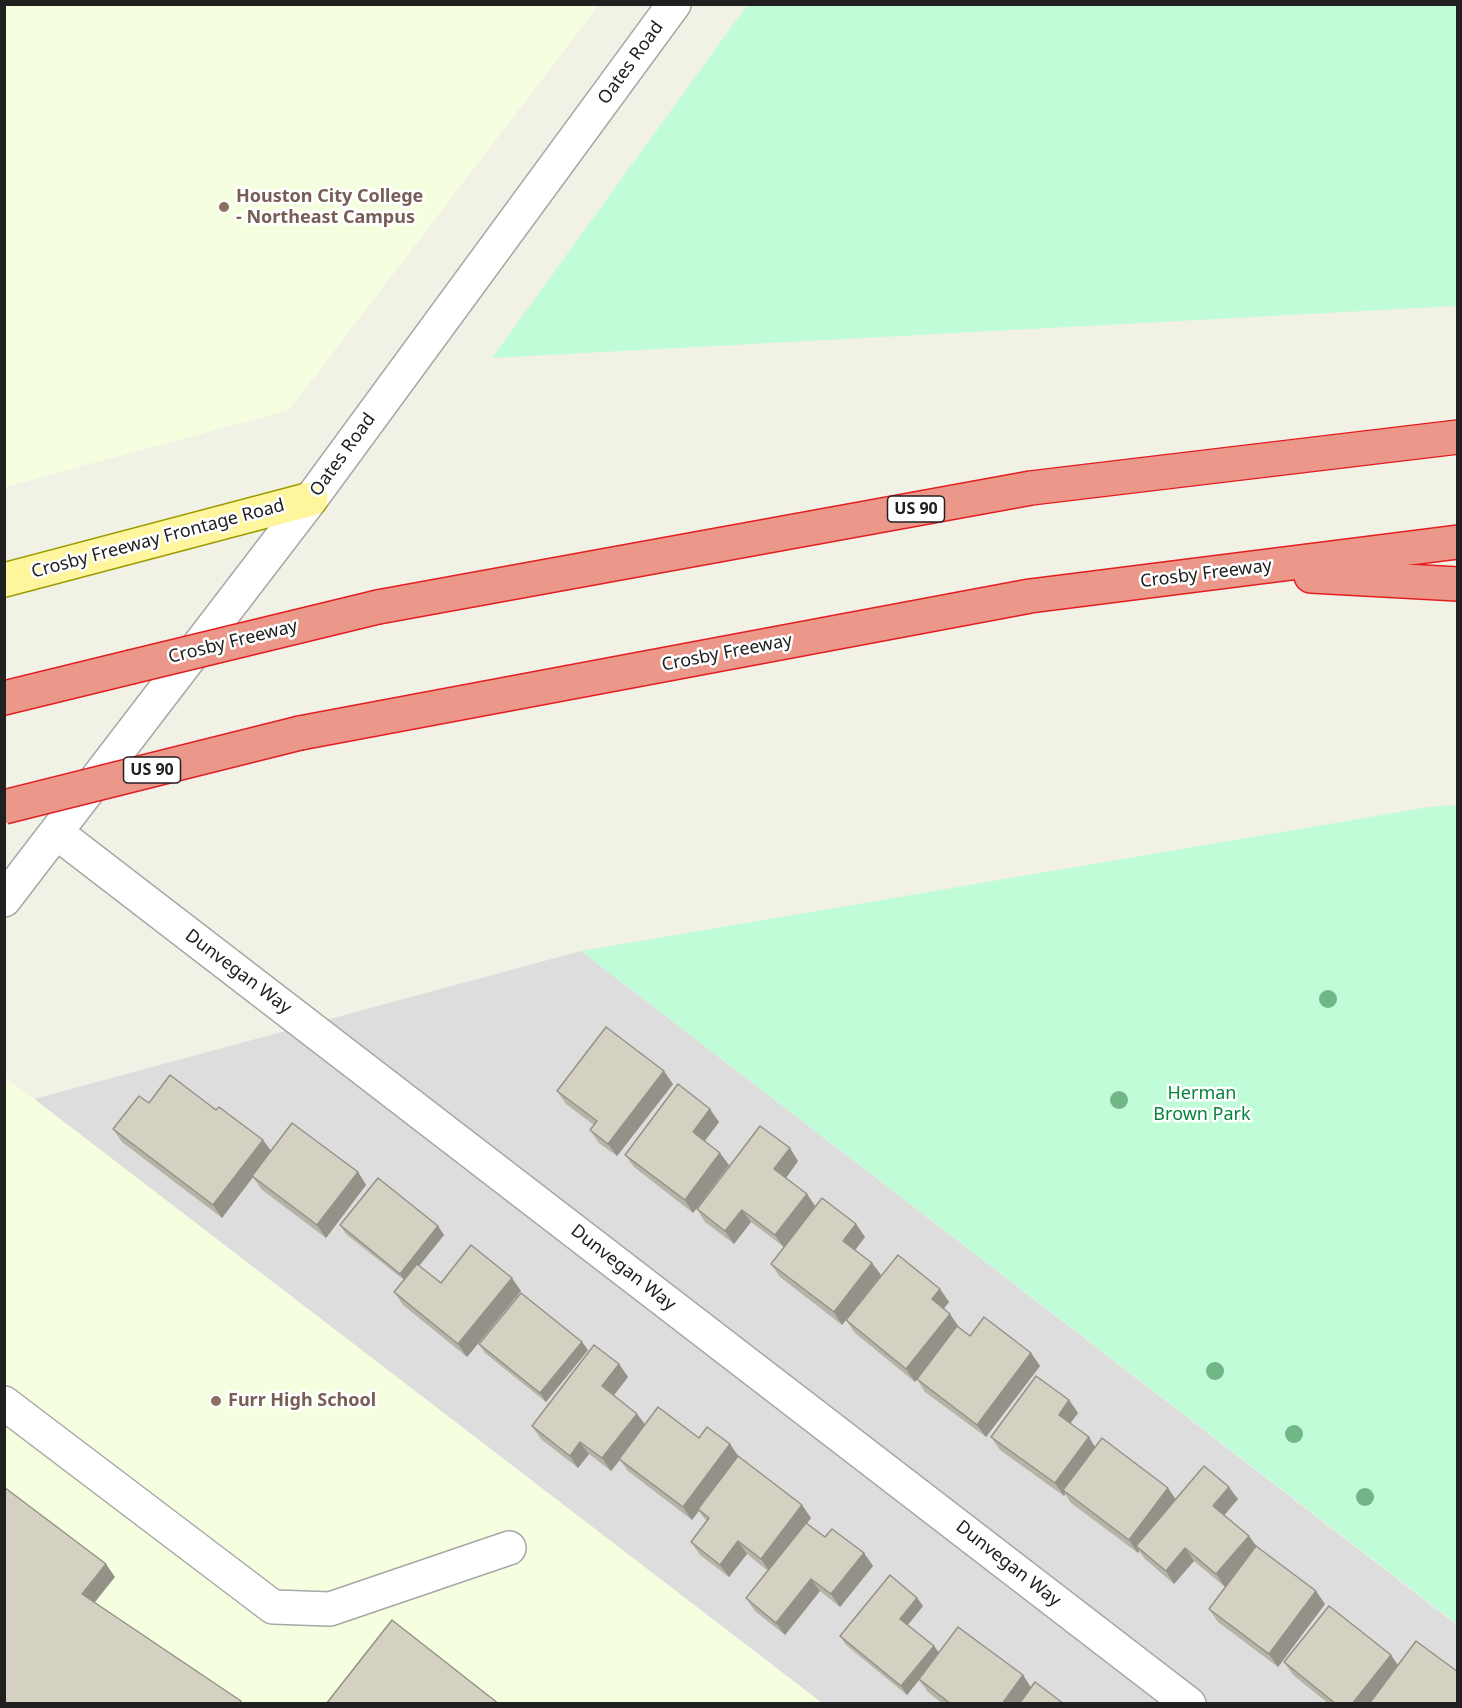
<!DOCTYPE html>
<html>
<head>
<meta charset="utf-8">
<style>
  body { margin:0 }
  #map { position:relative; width:1462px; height:1708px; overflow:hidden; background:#f1f1e6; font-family:"Noto Sans",sans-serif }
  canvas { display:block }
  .frame { position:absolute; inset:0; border:6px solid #202020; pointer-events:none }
</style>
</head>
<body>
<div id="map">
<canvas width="1462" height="1708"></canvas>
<div class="frame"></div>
</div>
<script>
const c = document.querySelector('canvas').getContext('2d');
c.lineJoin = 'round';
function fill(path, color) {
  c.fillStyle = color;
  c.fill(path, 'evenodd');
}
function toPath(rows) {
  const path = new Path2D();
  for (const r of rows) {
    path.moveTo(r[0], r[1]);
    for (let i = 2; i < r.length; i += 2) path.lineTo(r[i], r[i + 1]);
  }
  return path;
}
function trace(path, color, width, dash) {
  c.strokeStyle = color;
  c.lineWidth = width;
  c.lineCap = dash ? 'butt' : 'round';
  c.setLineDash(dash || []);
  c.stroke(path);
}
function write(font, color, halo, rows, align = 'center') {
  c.font = font + ' "Noto Sans",sans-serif';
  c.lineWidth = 5;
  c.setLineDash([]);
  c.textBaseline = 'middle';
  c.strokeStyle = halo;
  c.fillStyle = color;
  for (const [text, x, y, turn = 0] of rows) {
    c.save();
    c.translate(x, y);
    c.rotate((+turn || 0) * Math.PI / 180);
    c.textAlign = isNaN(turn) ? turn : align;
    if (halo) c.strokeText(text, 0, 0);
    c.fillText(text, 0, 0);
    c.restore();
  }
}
const residential = toPath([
  [581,951,1457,1625,1457,1703,822,1703,34,1099]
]);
const education = toPath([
  [5,4,599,4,599,5,289,410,5,487],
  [4,1077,34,1099,822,1703,5,1703]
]);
const park = toPath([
  [748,4,1457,5,1457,306,492,358],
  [1457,805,1457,1624,581,951,1429,807]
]);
const minor = toPath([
  [57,833,1189,1704],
  [4,900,311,499,674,4],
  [4,1403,273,1607,330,1609,509,1548]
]);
const major = toPath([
  [4,580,311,499]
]);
const highway = toPath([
  [1311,576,1458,584],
  [378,607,1031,488,1458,437],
  [4,698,131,667],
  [300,733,1030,596,1458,542]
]);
const highwayBridge = toPath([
  [131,667,378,607],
  [4,807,300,733]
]);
const trees = [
  [1328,999],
  [1119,1100],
  [1215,1371],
  [1294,1434],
  [1365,1497]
];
const wall = toPath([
  [673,1084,617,1156,599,1143,590,1130,594,1125,566,1104,557,1091],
  [149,1103,271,1151,358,1172,366,1185,326,1238,261,1189,253,1177,222,1218,122,1142,113,1129],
  [719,1122,704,1141,729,1165,693,1213,634,1167,625,1155],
  [798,1161,786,1178,807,1194,815,1206,856,1224,865,1237,855,1250,872,1263,881,1275,842,1325,780,1277,771,1264,784,1247,751,1222,734,1244,705,1222,697,1209],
  [340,1225,438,1226,444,1235,419,1266,441,1283,521,1291,467,1357,403,1305,394,1292,404,1280,346,1234],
  [940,1289,949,1302,944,1308,959,1327,959,1328,970,1336,1031,1353,1040,1366,986,1437,925,1392,917,1379,915,1382,855,1333,846,1320],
  [582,1342,588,1350,546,1402,485,1353,479,1344],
  [619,1364,628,1377,614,1395,637,1414,645,1424,699,1438,739,1457,811,1518,807,1523,825,1537,864,1553,873,1566,840,1607,820,1591,785,1635,755,1611,746,1598,768,1571,747,1554,729,1577,700,1555,691,1542,707,1522,699,1511,692,1520,628,1471,620,1460,611,1471,589,1454,578,1468,541,1439,532,1426],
  [1069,1400,1078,1413,1070,1423,1095,1447,1176,1499,1238,1499,1224,1515,1256,1546,1325,1604,1278,1667,1218,1622,1209,1609,1230,1581,1225,1587,1194,1561,1174,1584,1145,1559,1139,1551,1138,1553,1071,1503,1065,1494,1064,1496,1000,1450,991,1437],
  [917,1598,923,1606,908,1625,934,1646,939,1653,1023,1675,1031,1687,1064,1704,943,1704,928,1692,919,1680,907,1695,846,1645,840,1636],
  [1284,1662,1398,1665,1458,1704,1329,1704,1293,1675]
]);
const shadedWall = toPath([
  [664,1071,673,1084,617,1156,608,1144],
  [710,1109,719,1122,702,1145,693,1132],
  [263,1140,272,1152,222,1218,213,1205],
  [790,1148,798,1161,783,1182,774,1169],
  [720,1153,729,1165,693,1213,685,1200],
  [358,1172,366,1185,326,1238,317,1225],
  [807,1194,815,1206,784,1248,775,1235],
  [742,1210,751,1222,734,1244,725,1231],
  [856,1224,865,1237,852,1254,843,1241],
  [438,1226,444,1235,406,1282,400,1274],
  [872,1263,881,1275,842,1325,834,1312],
  [512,1278,521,1291,467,1357,458,1344],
  [940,1289,949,1302,941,1312,932,1299],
  [950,1314,959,1327,915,1382,906,1369],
  [582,1342,588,1350,546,1402,540,1393],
  [1031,1353,1040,1366,986,1437,977,1425],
  [619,1364,628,1377,611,1399,602,1386],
  [1069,1400,1078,1413,1067,1428,1059,1415],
  [637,1414,646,1426,611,1471,602,1458],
  [1089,1437,1097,1450,1063,1490,1065,1494,1064,1496,1055,1483],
  [580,1442,589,1454,578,1468,570,1456],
  [730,1444,739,1457,692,1520,683,1507],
  [1229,1487,1238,1499,1222,1518,1213,1506],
  [1168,1488,1177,1501,1136,1546,1139,1551,1138,1553,1129,1540],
  [802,1505,811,1518,770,1572,761,1559],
  [1249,1536,1258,1548,1225,1587,1216,1574],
  [738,1541,747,1554,729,1577,720,1565],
  [1185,1548,1194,1561,1174,1584,1166,1571],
  [864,1553,873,1566,840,1607,831,1594],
  [106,1564,115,1577,91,1607,82,1594],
  [811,1579,820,1591,785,1635,776,1623],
  [1316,1591,1325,1604,1278,1667,1269,1654],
  [917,1598,923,1606,906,1627,900,1619],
  [934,1646,940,1654,907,1695,901,1686],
  [1391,1655,1400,1668,1371,1704,1352,1704],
  [1023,1675,1031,1688,1020,1704,1002,1704]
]);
const building = toPath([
  [606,1027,664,1071,608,1144,590,1130,597,1121,557,1091,606,1027],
  [170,1075,216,1110,219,1107,263,1140,213,1205,113,1129,139,1096,149,1103,170,1075],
  [678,1084,710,1109,693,1132,720,1153,685,1200,625,1155,678,1084],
  [292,1123,358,1172,317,1225,252,1176,292,1123],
  [760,1126,790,1148,774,1169,807,1194,775,1235,742,1210,725,1231,697,1209,760,1126],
  [378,1178,438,1226,400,1274,340,1225,378,1178],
  [822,1198,856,1224,843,1241,872,1263,834,1312,771,1264,822,1198],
  [471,1245,512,1278,458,1344,394,1292,417,1264,441,1283,471,1245],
  [898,1255,940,1289,932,1299,950,1314,906,1369,846,1320,898,1255],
  [521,1293,582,1342,540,1393,479,1344,521,1293],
  [984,1317,1031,1353,977,1425,917,1379,957,1326,970,1336,984,1317],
  [594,1345,619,1364,602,1386,637,1414,602,1458,580,1442,570,1456,532,1426,594,1345],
  [1036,1376,1069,1400,1059,1415,1089,1437,1055,1483,991,1437,1036,1376],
  [658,1407,699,1438,707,1427,730,1444,683,1507,619,1459,658,1407],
  [1102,1438,1168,1488,1129,1540,1063,1490,1102,1438],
  [738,1456,802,1505,761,1559,738,1541,720,1565,691,1542,709,1518,698,1509,738,1456],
  [1204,1466,1229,1487,1213,1506,1249,1536,1216,1574,1185,1548,1166,1571,1136,1546,1204,1466],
  [4,1487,106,1564,82,1594,241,1701,239,1704,4,1704,4,1487],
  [806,1523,825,1537,832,1529,864,1553,831,1594,811,1579,776,1623,746,1598,806,1523],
  [1256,1546,1316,1591,1269,1654,1209,1609,1256,1546],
  [890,1575,917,1598,900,1619,934,1646,901,1686,840,1636,890,1575],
  [1329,1606,1391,1655,1352,1704,1336,1704,1284,1662,1329,1606],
  [392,1620,499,1704,326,1704,392,1620],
  [958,1627,1023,1675,1002,1704,951,1704,919,1679,958,1627],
  [1416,1641,1458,1672,1458,1704,1369,1704,1416,1641],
  [1035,1682,1064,1704,1019,1704,1035,1682]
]);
const markers = [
  [224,207,6,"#8d6e63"],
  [216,1401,6,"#8d6e63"]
];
const shields = [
  [916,509,57],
  [152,770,57]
];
const shieldNames = [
  ["US 90",916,509],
  ["US 90",152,770]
];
const streetNames = [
  ["Oates Road",631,63,-54],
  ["Oates Road",343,455,-54],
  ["Crosby Freeway Frontage Road",158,539,-15],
  ["Crosby Freeway",1206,574,-7],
  ["Crosby Freeway",233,642,-14],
  ["Crosby Freeway",727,653,-11],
  ["Dunvegan Way",238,972,37],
  ["Dunvegan Way",623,1268,38],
  ["Dunvegan Way",1008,1564,38]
];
const educationNames = [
  ["Houston City College",236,197],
  ["- Northeast Campus",236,218],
  ["Furr High School",228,1401]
];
const parkNames = [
  ["Herman",1202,1094],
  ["Brown Park",1202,1115]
];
fill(residential, '#dedddd');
fill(education, '#f5ffe0');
fill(park, '#c1fcd9');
trace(minor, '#a7a7a7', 36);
trace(major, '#9b9b00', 36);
trace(highway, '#e41e20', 36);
trace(minor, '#fff', 33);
trace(major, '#fff59c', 33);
trace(highway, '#eb988a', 33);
trace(highwayBridge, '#e41e20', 36, []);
trace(highwayBridge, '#eb988a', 33);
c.fillStyle = '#70b687';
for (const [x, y] of trees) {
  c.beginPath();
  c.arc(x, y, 9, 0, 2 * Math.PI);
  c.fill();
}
fill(wall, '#b6b3a7');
fill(shadedWall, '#949288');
fill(building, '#d4d0c2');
trace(building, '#949288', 1.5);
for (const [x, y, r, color] of markers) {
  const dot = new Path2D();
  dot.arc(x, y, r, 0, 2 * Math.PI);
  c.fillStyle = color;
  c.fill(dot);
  trace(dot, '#fff', 2);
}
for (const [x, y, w] of shields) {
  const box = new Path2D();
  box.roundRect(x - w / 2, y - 13, w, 26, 4.5);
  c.fillStyle = '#fff';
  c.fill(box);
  trace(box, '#202020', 1.5);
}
write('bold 16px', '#202020', null, shieldNames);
write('18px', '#202020', '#fff', streetNames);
write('bold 18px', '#785e54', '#fff', educationNames, 'left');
write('18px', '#06853a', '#fff', parkNames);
</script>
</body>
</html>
